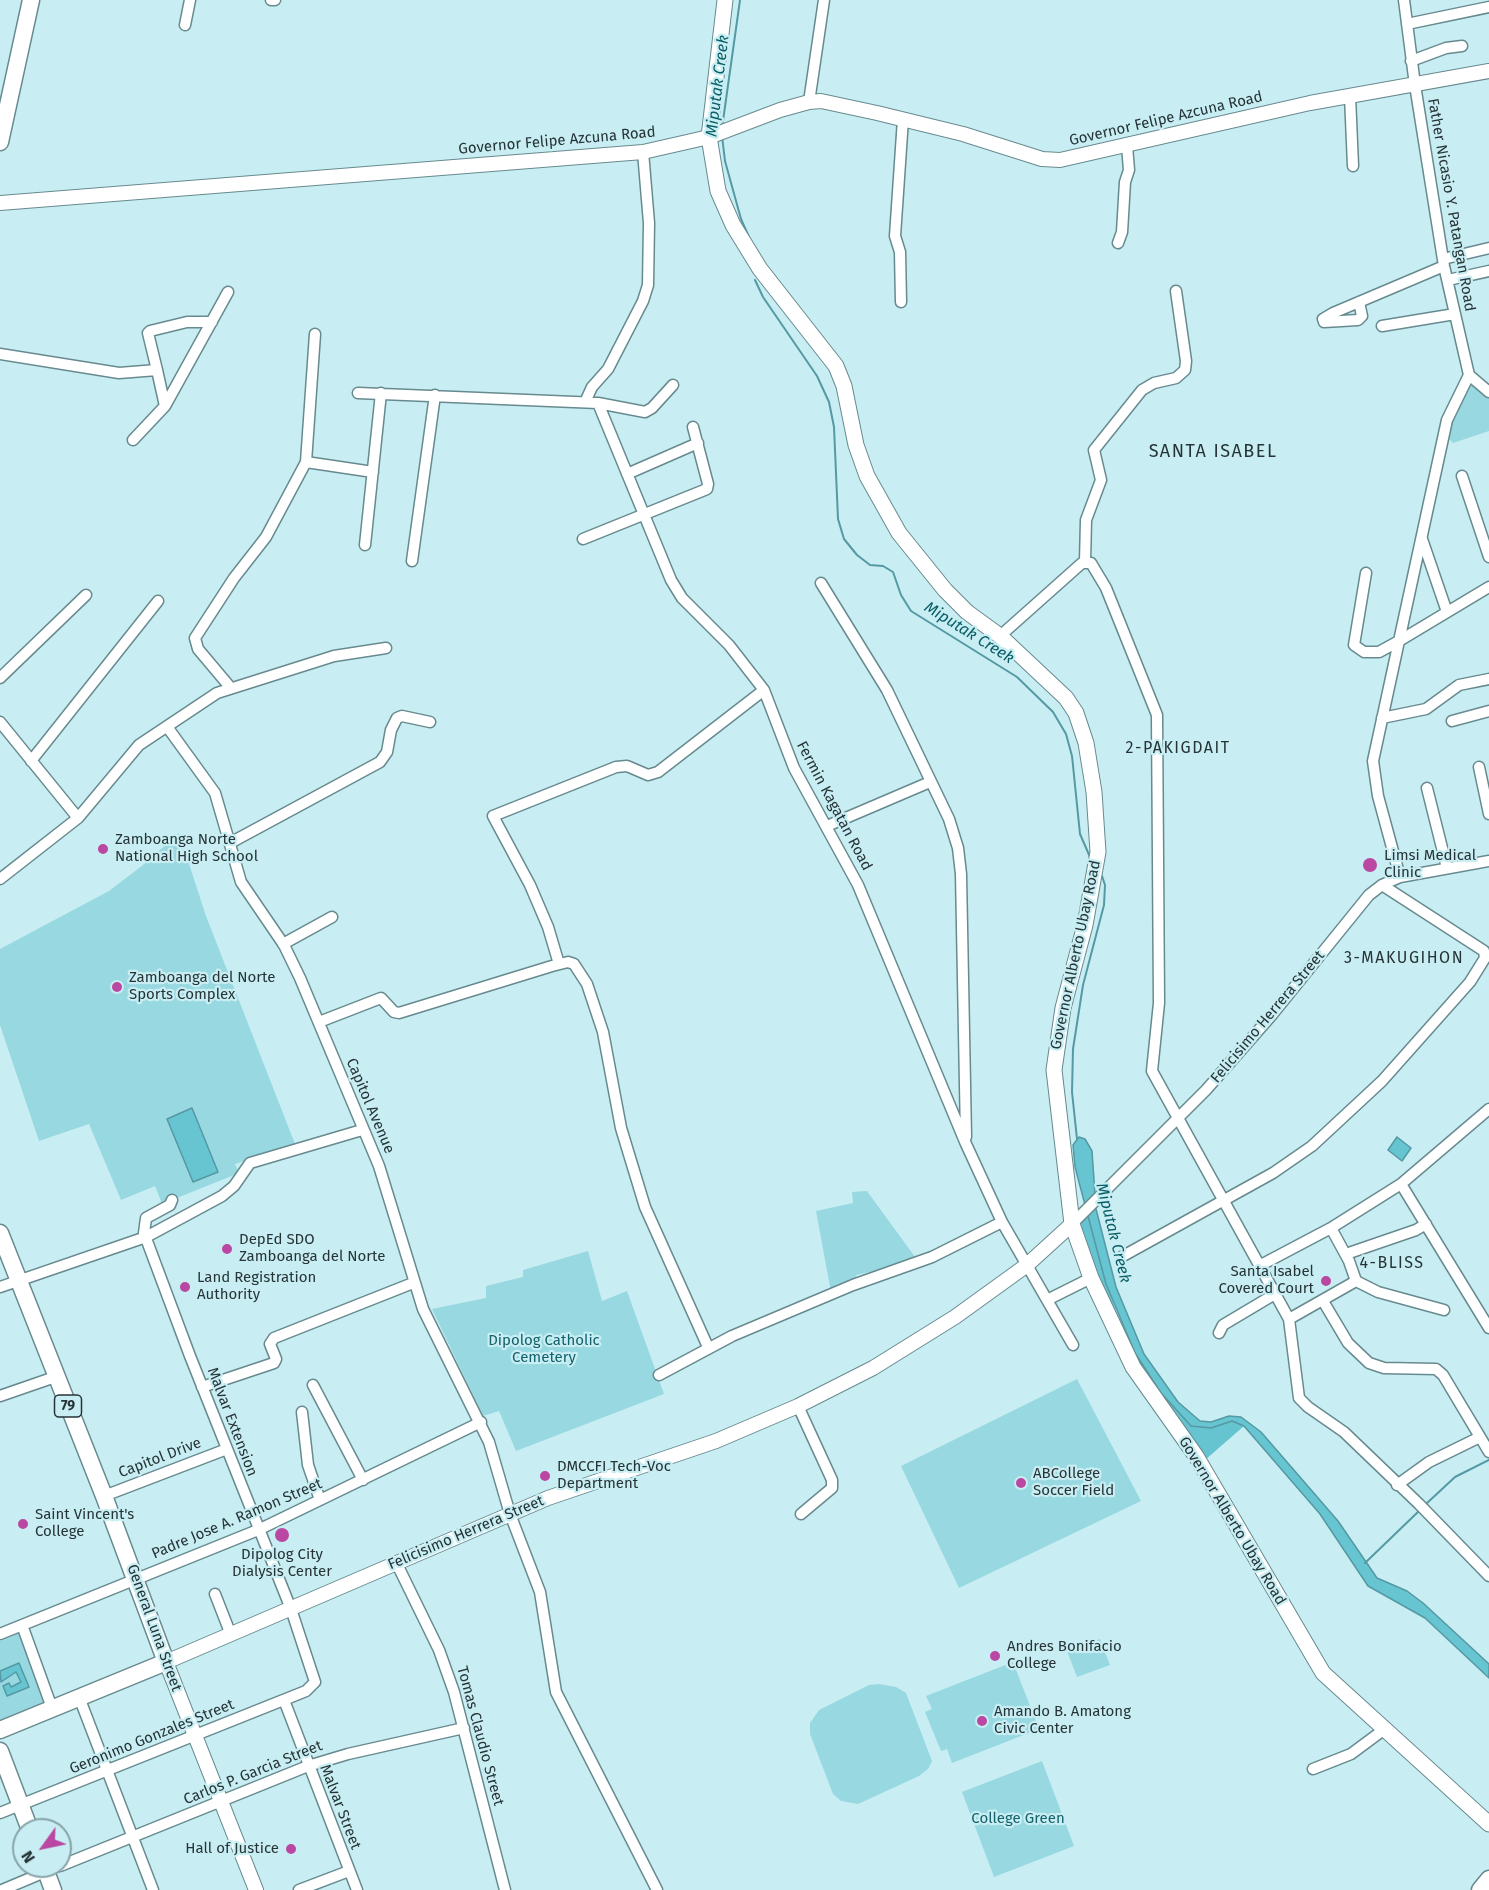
<!DOCTYPE html>
<html>
<head>
<meta charset="utf-8">
<style>
  body { margin:0 }
  #map { position:relative; width:1489px; height:1890px; overflow:hidden; background:#c8eef3; font-family:"Fira Sans",sans-serif }
  canvas { display:block }
  .north { position:absolute; left:12px; top:1818px; width:60px; height:60px; box-sizing:border-box; background:#c8eef3; border:2px solid #87a4a8; border-radius:50%; rotate:237deg; font-size:16px; font-weight:700; line-height:24px; text-align:center; color:#263437 }
  .north::after { content:''; display:block; margin:auto; width:21px; height:27px; background:#ba48a2; clip-path:polygon(50% 0,100% 100%,50% 72%,0 100%) }
</style>
</head>
<body>
<div id="map">
<canvas width="1489" height="1890"></canvas>
<div class="north">N</div>
</div>
<script>
const c = document.querySelector('canvas').getContext('2d');
c.lineJoin = 'round';
function fill(path, color) {
  c.fillStyle = color;
  c.fill(path, 'evenodd');
}
function toPath(rows) {
  const path = new Path2D();
  for (const r of rows) {
    path.moveTo(r[0], r[1]);
    for (let i = 2; i < r.length; i += 2) path.lineTo(r[i], r[i + 1]);
  }
  return path;
}
function trace(path, color, width, dash) {
  c.strokeStyle = color;
  c.lineWidth = width;
  c.lineCap = dash ? 'butt' : 'round';
  c.setLineDash(dash || []);
  c.stroke(path);
}
function write(font, color, halo, rows, align = 'center') {
  c.font = font + ' "Fira Sans",sans-serif';
  c.lineWidth = 4.5;
  c.setLineDash([]);
  c.textBaseline = 'middle';
  c.strokeStyle = halo;
  c.fillStyle = color;
  for (const [text, x, y, turn = 0] of rows) {
    c.save();
    c.translate(x, y);
    c.rotate((+turn || 0) * Math.PI / 180);
    c.textAlign = isNaN(turn) ? turn : align;
    if (halo) c.strokeText(text, 0, 0);
    c.fillText(text, 0, 0);
    c.restore();
  }
}
const green = toPath([
  [1472,383,1489,397,1489,431,1453,443,1449,439,1449,429,1461,399],
  [179,833,206,916,295,1144,235,1164,239,1173,162,1204,155,1186,121,1200,89,1124,39,1141,0,1025,0,949,109,891,143,865],
  [867,1191,918,1261,856,1275,857,1283,831,1292,816,1211,853,1203,852,1192],
  [588,1251,602,1301,627,1291,664,1394,516,1451,499,1411,483,1416,432,1309,486,1298,486,1286,523,1277,523,1270],
  [1077,1379,1141,1501,959,1588,901,1466],
  [19,1633,46,1704,0,1723,0,1641],
  [1100,1639,1110,1665,1077,1677,1067,1651],
  [1013,1662,1039,1729,952,1763,947,1749,941,1751,925,1712,932,1709,926,1696],
  [879,1684,896,1687,906,1693,932,1761,928,1769,919,1776,858,1804,841,1801,833,1794,810,1734,810,1723,819,1710,869,1685],
  [1042,1761,1074,1846,994,1877,962,1792]
]);
const forest = toPath([
  [1088,1214,1106,1284,1118,1316,1135,1353,1161,1393,1191,1426,1211,1428,1232,1421,1244,1426,1205,1460,1133,1359,1080,1232,1082,1219]
]);
const water = toPath([
  [192,1108,218,1172,193,1182,167,1119,192,1108],
  [1079,1137,1085,1139,1092,1151,1096,1209,1116,1287,1144,1354,1178,1402,1200,1421,1211,1422,1229,1416,1241,1417,1261,1432,1338,1521,1377,1578,1407,1591,1423,1603,1489,1664,1489,1678,1425,1618,1368,1586,1320,1514,1244,1426,1232,1421,1211,1428,1191,1426,1161,1393,1135,1353,1106,1284,1075,1167,1073,1145,1079,1137],
  [1397,1137,1411,1148,1402,1161,1388,1150,1397,1137],
  [19,1663,29,1687,7,1696,3,1686,9,1683,11,1687,21,1682,16,1672,1,1682,0,1671,19,1663]
]);
const stream = toPath([
  [722,128,740,0],
  [722,136,725,161,741,219,749,237],
  [755,280,763,297,817,376,829,402,834,427,838,519,844,539,857,555,870,565,883,566,893,572,901,595,911,611,1017,677,1053,712,1066,734,1072,756,1080,834,1090,857],
  [1077,1139,1072,1092,1073,1049,1083,985,1104,905,1105,885,1102,876],
  [1426,1504,1455,1477,1489,1460],
  [1365,1563,1420,1510]
]);
const minor = toPath([
  [271,0,275,0],
  [1404,0,1415,85,1444,266,1469,375,1489,392],
  [1407,24,1489,7],
  [185,25,190,0],
  [1411,61,1446,48,1462,46],
  [1350,96,1353,166],
  [809,102,824,0],
  [1118,243,1122,232,1125,182,1129,170,1127,146],
  [1443,259,1489,248],
  [1448,280,1489,271],
  [901,302,900,252,895,236,903,119],
  [1359,302,1362,316,1358,320,1324,322,1323,319,1333,313,1359,302,1444,266],
  [1382,326,1455,314],
  [0,354,119,373,157,370,165,406],
  [157,370,148,333,150,331,187,322,212,322],
  [358,393,598,403,671,580,682,598,729,645,764,690,794,768,858,885,966,1144,1002,1222,1073,1345],
  [586,400,592,387,608,369,643,301,648,285,649,223,643,152],
  [598,403,645,412,652,408,673,385],
  [133,440,165,406,228,292],
  [306,462,373,472],
  [627,474,698,443],
  [1462,476,1489,557],
  [583,539,707,489,708,484,693,427],
  [1422,539,1447,612],
  [365,545,381,393],
  [412,561,435,395],
  [1085,562,1086,520,1101,480,1094,450,1142,390,1154,383,1176,378,1185,370,1186,361,1176,291],
  [1366,573,1354,645,1364,652,1379,652,1399,641,1447,420,1469,375],
  [821,583,887,690,949,819,958,848,961,874,966,1137],
  [1000,636,1082,563,1091,563,1106,588,1157,715,1159,1003,1152,1071,1289,1319,1299,1398,1308,1407,1344,1432,1419,1504,1489,1576],
  [0,678,86,595],
  [230,687,198,649,195,638,234,578,266,537,306,462,315,334],
  [1382,718,1426,709,1459,685,1489,679],
  [1452,721,1489,711],
  [0,722,78,818],
  [168,728,215,793,241,882,284,945,300,978,379,1166,423,1309,489,1442,510,1514,540,1592,556,1692,657,1890],
  [31,761,158,601],
  [1479,767,1489,814],
  [1427,788,1447,868],
  [827,826,930,782],
  [230,843,380,762,387,752,391,730,397,718,402,716,430,722],
  [1400,877,1378,796,1373,761,1399,641,1489,587],
  [0,879,78,818,139,745,217,693,334,656,386,648],
  [283,944,332,917],
  [559,964,548,927,530,885,493,816,616,767,627,766,648,775,658,772,764,690],
  [319,1022,381,998,394,1012,399,1013,552,966,568,962,574,964,587,984,603,1032,621,1128,645,1207,708,1347],
  [1401,1184,1489,1328],
  [1072,1224,1206,1090,1271,1016,1369,895,1382,885,1400,877,1489,861],
  [1346,1254,1416,1230,1426,1224],
  [1123,1256,1273,1173,1312,1146,1382,1081,1470,982,1485,958,1484,951,1382,885],
  [1259,1266,1331,1228,1401,1184,1489,1109],
  [1356,1281,1378,1292,1444,1310],
  [0,1287,146,1237,222,1196,234,1186,250,1163,362,1130],
  [1047,1300,1091,1278],
  [1323,1301,1348,1343,1369,1363,1384,1368,1436,1369,1443,1375,1489,1452],
  [1289,1319,1356,1281,1349,1261,1331,1228],
  [1219,1333,1223,1325,1275,1294],
  [659,1375,732,1336,853,1285,932,1257,1002,1222],
  [313,1385,363,1480],
  [202,1387,274,1363,276,1359,270,1344,274,1338,413,1283],
  [0,1396,55,1377],
  [798,1406,832,1480,832,1488,801,1514],
  [302,1412,308,1465,320,1500],
  [1397,1485,1429,1462,1480,1437],
  [104,1496,227,1449],
  [396,1562,439,1650,454,1692,505,1890],
  [215,1594,231,1635],
  [22,1625,52,1708],
  [0,1634,258,1530,481,1422],
  [79,1697,153,1890],
  [284,1700,357,1890],
  [1313,1769,1351,1754,1386,1728],
  [0,1813,306,1691,315,1682,291,1609,190,1356,144,1233,146,1218,170,1205,172,1200],
  [60,1866,308,1766,348,1754,464,1728],
  [2,1890,52,1869],
  [299,1890,349,1871]
]);
const tertiary = toPath([
  [0,203,643,152,709,137,780,110,809,102,821,101,877,113,963,134,1042,159,1060,160,1310,103,1489,71],
  [256,1890,166,1662,548,1498,716,1441,798,1406,873,1368,955,1317,1027,1265,1072,1224]
]);
const secondary = toPath([
  [725,0,709,137,718,191,733,225,760,269,836,366,844,386,856,445,867,476,899,533,945,590,967,612,1000,636,1066,698,1076,713,1086,743,1094,792,1098,852,1085,925,1063,1008,1054,1070,1072,1224,1091,1278,1133,1367,1196,1456,1323,1673,1489,1824]
]);
const primary = toPath([
  [0,1233,104,1496,166,1662,0,1730],
  [0,1751,30,1830],
  [44,1866,53,1890],
  [1480,1890,1489,1879]
]);
const trunk = toPath([
  [0,142,31,0]
]);
const markers = [
  [103,849,6,"#ba48a2"],
  [1370,865,8,"#ba48a2"],
  [117,987,6,"#ba48a2"],
  [227,1249,6,"#ba48a2"],
  [1326,1281,6,"#ba48a2"],
  [185,1287,6,"#ba48a2"],
  [545,1476,6,"#ba48a2"],
  [1021,1483,6,"#ba48a2"],
  [23,1524,6,"#ba48a2"],
  [282,1535,8,"#ba48a2"],
  [995,1656,6,"#ba48a2"],
  [982,1721,6,"#ba48a2"],
  [291,1849,6,"#ba48a2"]
];
const shields = [
  [68,1406,27]
];
const shieldNames = [
  ["79",68,1406]
];
const streetNames = [
  ["Governor Felipe Azcuna Road",1166,119,-13],
  ["Governor Felipe Azcuna Road",557,141,-5],
  ["Father Nicasio Y. Patangan Road",1451,205,80],
  ["Fermin Kagatan Road",834,806,62],
  ["Governor Alberto Ubay Road",1076,955,-78],
  ["Felicisimo Herrera Street",1268,1017,-50],
  ["Capitol Avenue",370,1106,67],
  ["Malvar Extension",232,1422,69],
  ["Capitol Drive",160,1458,-21],
  ["Padre Jose A. Ramon Street",237,1519,-23],
  ["Governor Alberto Ubay Road",1232,1521,59],
  ["Felicisimo Herrera Street",466,1533,-23],
  ["General Luna Street",154,1628,70],
  ["Tomas Claudio Street",480,1736,75],
  ["Geronimo Gonzales Street",152,1737,-22],
  ["Carlos P. Garcia Street",253,1773,-22],
  ["Malvar Street",340,1807,69]
];
const poiNames = [
  ["Zamboanga Norte",115,840],
  ["National High School",115,857],
  ["Limsi Medical",1384,856],
  ["Clinic",1384,873],
  ["Zamboanga del Norte",129,978],
  ["Sports Complex",129,995],
  ["DepEd SDO",239,1240],
  ["Zamboanga del Norte",239,1257],
  ["Santa Isabel",1314,1272,"right"],
  ["Covered Court",1314,1289,"right"],
  ["Land Registration",197,1278],
  ["Authority",197,1295],
  ["DMCCFI Tech-Voc",557,1467],
  ["Department",557,1484],
  ["ABCollege",1033,1474],
  ["Soccer Field",1033,1491],
  ["Saint Vincent's",35,1515],
  ["College",35,1532],
  ["Dipolog City",282,1555,"center"],
  ["Dialysis Center",282,1572,"center"],
  ["Andres Bonifacio",1007,1647],
  ["College",1007,1664],
  ["Amando B. Amatong",994,1712],
  ["Civic Center",994,1729],
  ["Hall of Justice",279,1849,"right"]
];
const parkNames = [
  ["Dipolog Catholic",544,1341],
  ["Cemetery",544,1358],
  ["College Green",1018,1819]
];
const waterNames = [
  ["Miputak Creek",718,86,-83],
  ["Miputak Creek",969,633,32],
  ["Miputak Creek",1113,1233,76]
];
const neighbourhoodNames = [
  ["2-PAKIGDAIT",1178,749],
  ["3-MAKUGIHON",1404,959],
  ["4-BLISS",1392,1264]
];
const quarterNames = [
  ["SANTA ISABEL",1213,452]
];
fill(green, '#98d8e1');
fill(forest, '#66c4d1');
fill(water, '#67c4d1');
trace(water, '#5499a3', 1.5);
trace(stream, '#5499a3', 2);
trace(minor, '#678a8f', 13);
trace(tertiary, '#678a8f', 16);
trace(secondary, '#678a8f', 17);
trace(primary, '#678a8f', 19);
trace(trunk, '#678a8f', 19);
trace(minor, '#fff', 10);
trace(tertiary, '#fff', 14);
trace(secondary, '#fff', 15);
trace(primary, '#fff', 16);
trace(trunk, '#fff', 16);
for (const [x, y, r, color] of markers) {
  const dot = new Path2D();
  dot.arc(x, y, r, 0, 2 * Math.PI);
  c.fillStyle = color;
  c.fill(dot);
  trace(dot, '#c8eef3', 2);
}
for (const [x, y, w] of shields) {
  const box = new Path2D();
  box.roundRect(x - w / 2, y - 11, w, 22, 4.5);
  c.fillStyle = '#c8eef3';
  c.fill(box);
  trace(box, '#263437', 1.5);
}
write('bold 14px', '#263437', null, shieldNames);
write('15px', '#263437', '#c8eef3', streetNames);
write('15px', '#263437', '#c8eef3', poiNames, 'left');
write('15px', '#14626c', '#c8eef3', parkNames);
write('italic 16px', '#0a5d66', '#c8eef3', waterNames);
c.letterSpacing = '1.5px';
write('16px', '#263437', '#c8eef3', neighbourhoodNames);
c.letterSpacing = '0px';
c.letterSpacing = '1.5px';
write('18px', '#263437', '#c8eef3', quarterNames);
c.letterSpacing = '0px';
</script>
</body>
</html>
